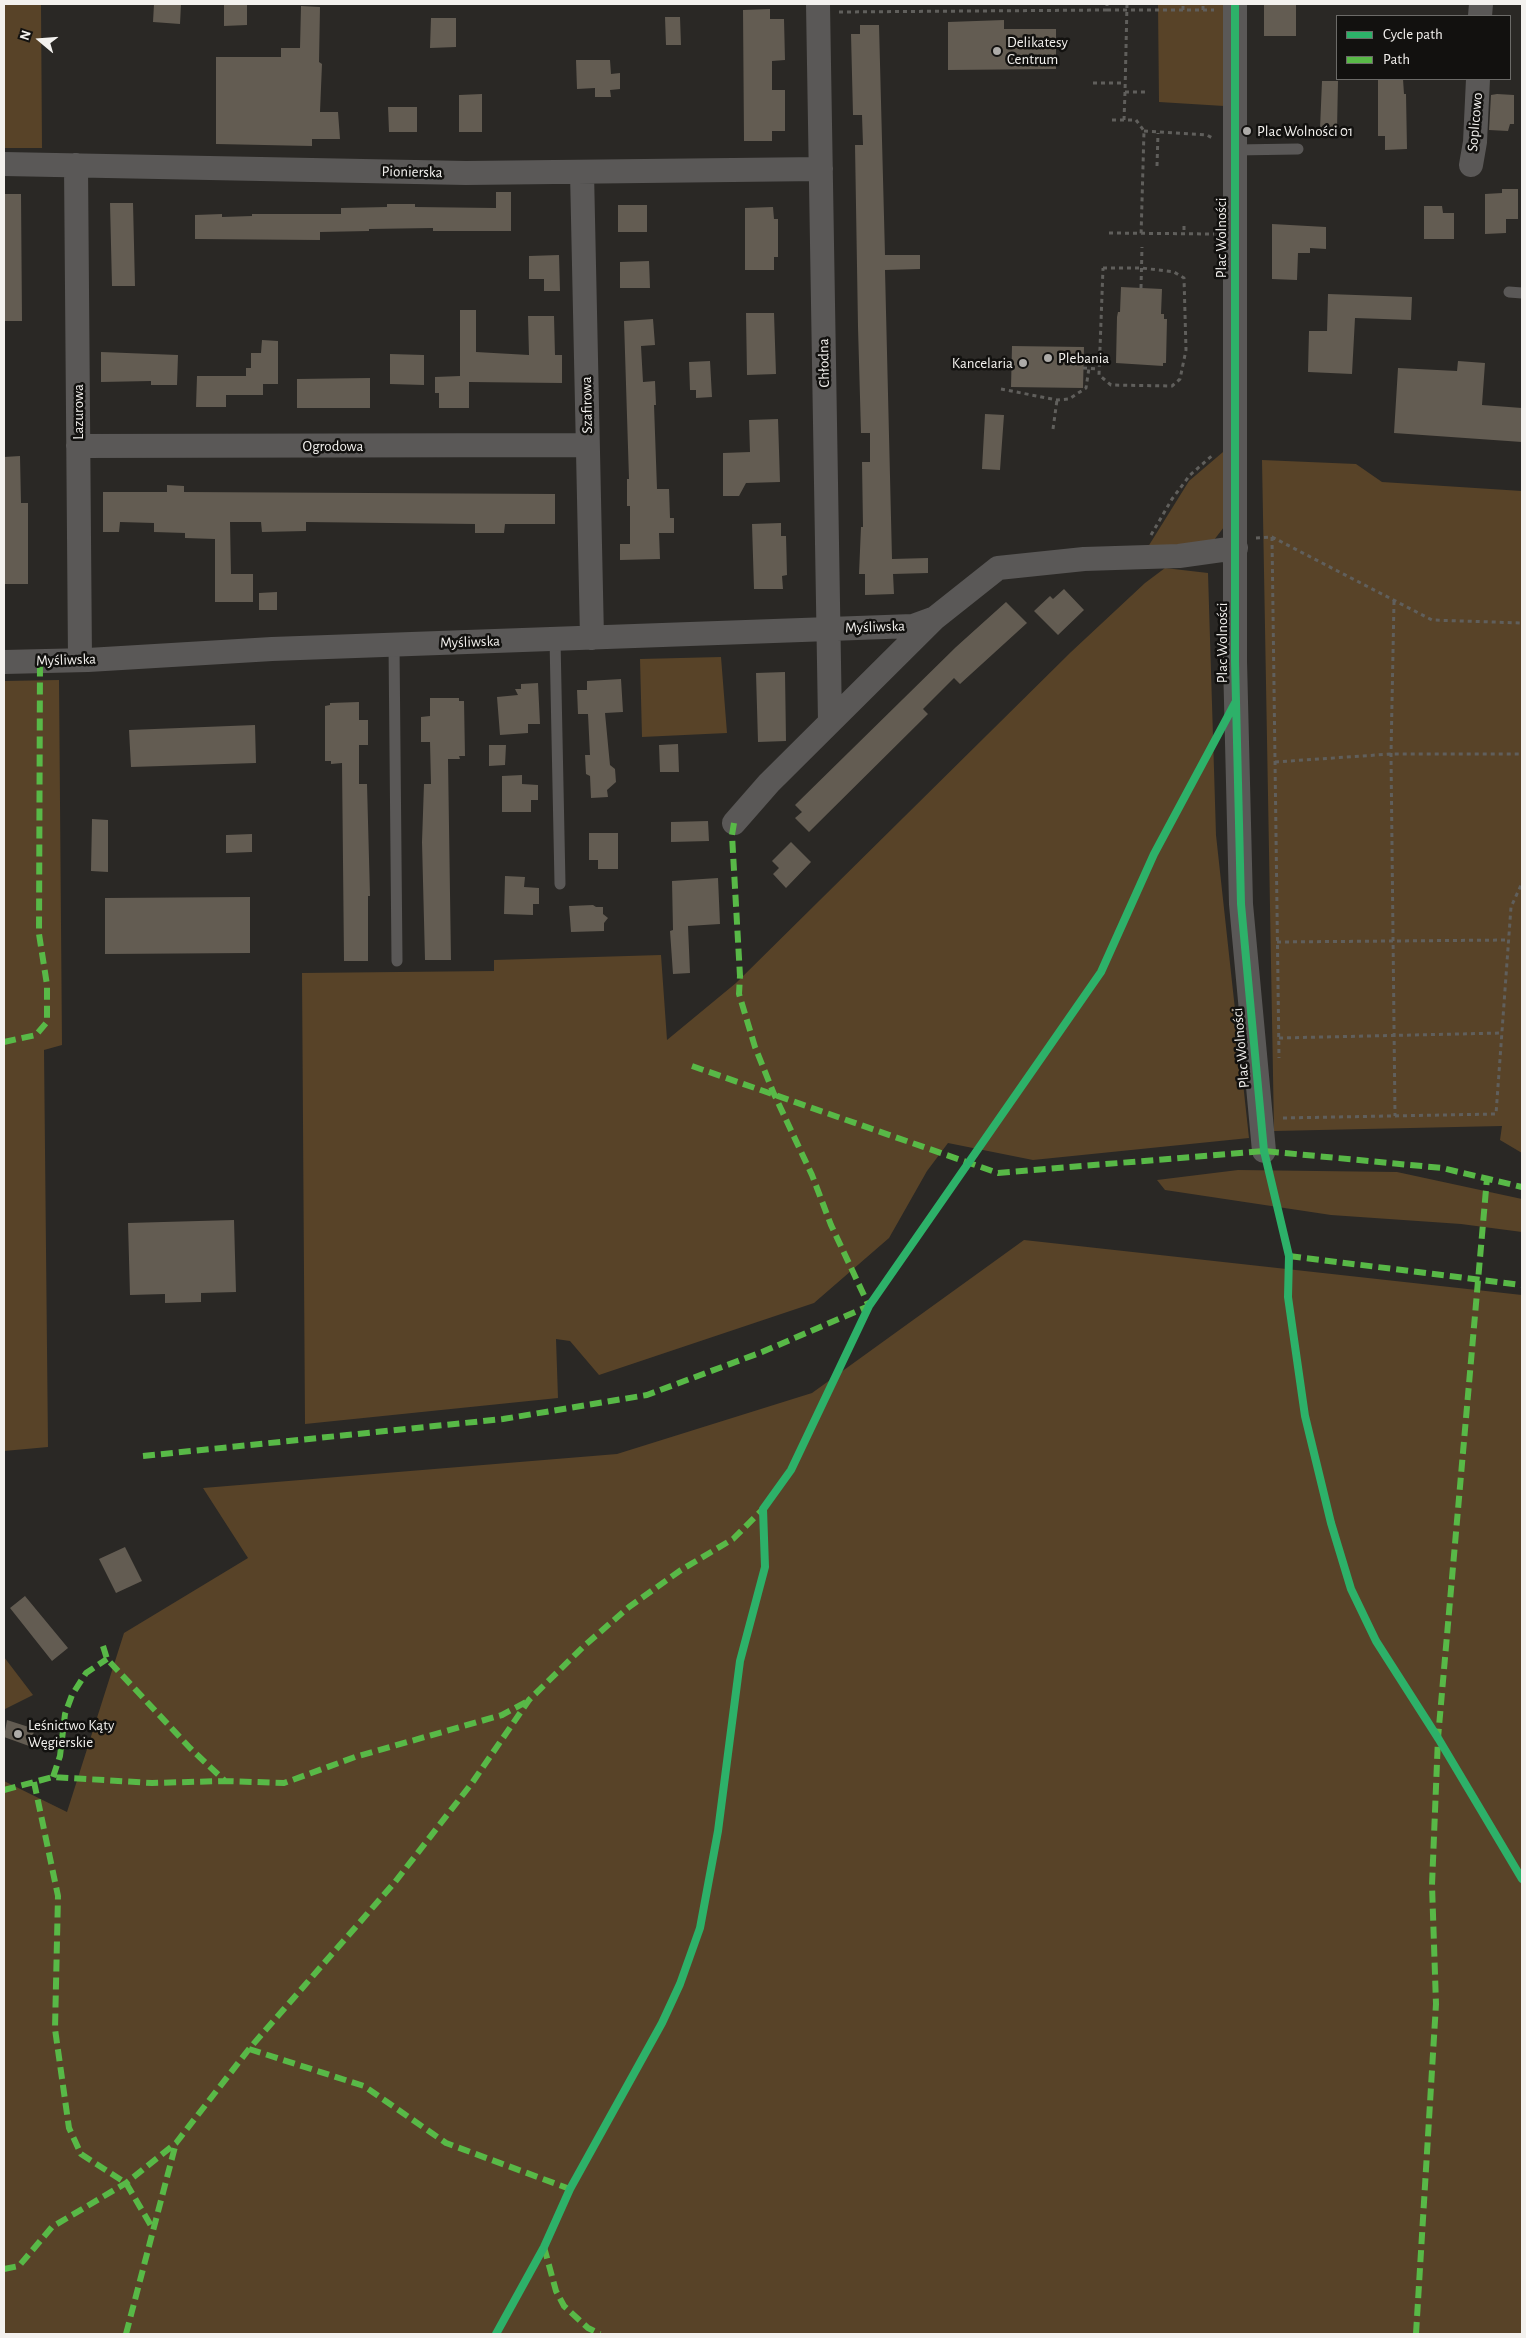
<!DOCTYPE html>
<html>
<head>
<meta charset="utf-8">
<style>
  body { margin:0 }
  #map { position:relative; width:1526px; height:2338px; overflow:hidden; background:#2a2825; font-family:"Alegreya Sans",sans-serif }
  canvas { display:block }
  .frame { position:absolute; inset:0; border:5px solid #f3f1ee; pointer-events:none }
  .legend { position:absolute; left:1336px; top:15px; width:175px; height:65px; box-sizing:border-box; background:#12110f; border:1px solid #6c6b68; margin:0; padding:6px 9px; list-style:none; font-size:15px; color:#f3f1ee }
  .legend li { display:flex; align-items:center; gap:10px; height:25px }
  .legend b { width:25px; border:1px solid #6c6b68 }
  .north { position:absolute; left:15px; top:15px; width:50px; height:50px; -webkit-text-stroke:4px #12110f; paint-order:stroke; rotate:288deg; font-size:14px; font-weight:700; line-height:20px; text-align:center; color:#f3f1ee }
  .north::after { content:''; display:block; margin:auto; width:18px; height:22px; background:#f3f1ee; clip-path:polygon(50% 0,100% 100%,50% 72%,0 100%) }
</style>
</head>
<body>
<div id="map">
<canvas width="1526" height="2338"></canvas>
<div class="frame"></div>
<ul class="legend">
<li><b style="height:6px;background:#2db169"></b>Cycle path</li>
<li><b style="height:6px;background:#58b947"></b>Path</li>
</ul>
<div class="north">N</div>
</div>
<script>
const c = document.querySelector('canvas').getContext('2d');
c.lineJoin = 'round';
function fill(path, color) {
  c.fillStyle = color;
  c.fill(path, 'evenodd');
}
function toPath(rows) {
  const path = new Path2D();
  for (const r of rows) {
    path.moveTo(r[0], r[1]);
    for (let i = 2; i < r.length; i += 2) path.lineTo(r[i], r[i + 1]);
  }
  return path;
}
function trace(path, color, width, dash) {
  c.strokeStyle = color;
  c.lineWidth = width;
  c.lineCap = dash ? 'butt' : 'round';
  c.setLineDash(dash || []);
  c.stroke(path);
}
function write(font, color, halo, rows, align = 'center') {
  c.font = font + ' "Alegreya Sans",sans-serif';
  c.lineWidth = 5;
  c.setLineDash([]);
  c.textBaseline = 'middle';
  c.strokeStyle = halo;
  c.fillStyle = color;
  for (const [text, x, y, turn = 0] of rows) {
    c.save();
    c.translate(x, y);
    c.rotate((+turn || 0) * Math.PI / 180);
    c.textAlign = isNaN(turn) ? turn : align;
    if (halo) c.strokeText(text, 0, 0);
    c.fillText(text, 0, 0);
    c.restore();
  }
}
const green = toPath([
  [4,4,41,4,42,148,4,148],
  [1158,4,1226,4,1224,106,1159,102],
  [1223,452,1224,527,1214,540,1146,550,1189,481],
  [1262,460,1356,464,1382,482,1522,491,1522,1153,1500,1140,1502,1126,1274,1131],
  [1165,568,1208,573,1216,835,1249,1138,1033,1160,948,1143,927,1171,889,1238,814,1303,599,1375,570,1341,556,1339,558,1398,305,1424,302,973,494,971,494,960,661,955,667,1040,736,983,1071,652,1145,583],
  [721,657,727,733,642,737,640,659],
  [59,680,62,1045,44,1050,48,1447,4,1451,4,681],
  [1238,1170,1397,1172,1522,1199,1522,1232,1461,1224,1331,1215,1165,1190,1157,1180],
  [1024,1240,1522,1295,1522,2334,4,2334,4,1781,67,1812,124,1633,248,1558,203,1488,617,1454,812,1393],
  [4,1657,33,1695,5,1709,4,1713]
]);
const building = toPath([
  [154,4,181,4,180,24,153,22],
  [224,4,247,4,247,25,224,26],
  [1264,4,1296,4,1296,36,1264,36],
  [301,6,320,7,319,62,322,64,320,112,338,112,340,139,312,139,312,146,216,144,216,57,281,57,281,48,300,48],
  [770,9,770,19,784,19,785,60,772,61,772,90,785,90,785,131,772,131,772,141,744,141,743,10],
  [665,17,680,17,681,45,666,45],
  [431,18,456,18,456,47,430,48],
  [1004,20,1004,29,1056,29,1056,69,948,70,948,22],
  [860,25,879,25,885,255,920,255,920,269,885,270,892,559,928,558,928,573,893,574,894,594,865,595,865,574,859,574,861,527,863,527,862,462,870,462,870,433,861,433,858,327,855,145,863,145,862,115,853,115,851,34,860,34],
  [576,60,610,60,611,74,620,73,620,89,610,90,611,97,595,97,595,88,577,89],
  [1378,79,1403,79,1404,94,1406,94,1407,149,1385,150,1385,136,1378,136],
  [1322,81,1338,81,1337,130,1320,129],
  [482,94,482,132,459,132,459,95],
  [1497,94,1514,95,1514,124,1510,124,1508,131,1489,130,1491,95],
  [388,107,417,107,417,132,389,132],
  [1502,189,1518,189,1518,219,1506,219,1506,233,1485,234,1485,194,1502,193],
  [496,192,511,192,511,231,433,231,433,228,369,229,369,231,320,232,320,240,195,239,195,215,222,214,222,217,252,216,252,214,341,214,341,208,387,207,387,204,415,204,415,207,496,208],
  [4,194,21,194,22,321,4,321],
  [110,203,133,203,135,286,112,286],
  [618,205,647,205,647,232,618,232],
  [1424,206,1442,206,1443,213,1454,213,1454,239,1424,239],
  [773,207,774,219,778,219,778,257,774,257,774,270,745,270,745,208],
  [1272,224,1326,227,1326,249,1310,248,1310,253,1298,253,1297,280,1272,279],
  [559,255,560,291,544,291,544,279,529,279,529,256],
  [649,261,650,288,620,288,620,262],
  [1121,287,1162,289,1161,314,1164,314,1164,319,1167,319,1166,363,1163,363,1163,366,1116,363,1117,317,1118,312,1120,312],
  [1328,294,1412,297,1411,320,1355,318,1352,374,1308,372,1309,331,1327,331],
  [460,310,476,310,476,352,529,355,528,316,554,316,555,355,562,355,562,383,469,382,469,408,439,408,439,393,435,393,435,377,460,376],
  [746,313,774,313,776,374,747,375],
  [653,319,655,345,641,346,643,382,655,381,656,405,654,405,657,489,669,489,670,518,674,518,674,533,659,533,660,559,620,560,620,544,630,544,630,506,627,506,627,479,629,479,624,321],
  [262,340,278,341,278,384,263,384,263,395,226,395,226,407,196,407,197,376,246,376,246,368,251,368,251,353,261,353],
  [1012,346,1084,347,1083,388,1011,387],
  [101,352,178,355,177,385,151,385,151,381,101,382],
  [390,354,424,355,424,385,390,384],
  [710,361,712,397,696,398,696,390,690,390,689,362],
  [1458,361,1485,363,1482,405,1522,408,1522,442,1394,433,1398,368,1457,371],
  [370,378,370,408,297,408,297,379],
  [985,414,1004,415,1000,470,982,469],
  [778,419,780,482,746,483,739,496,723,496,723,453,750,452,749,420],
  [20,456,21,503,28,503,28,584,4,584,4,457],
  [167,485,184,486,184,492,555,494,555,524,505,524,504,533,475,533,475,524,306,522,306,531,262,532,261,522,230,522,231,574,253,574,253,602,215,602,215,539,185,538,185,533,154,532,154,523,120,522,119,532,103,532,103,492,167,492],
  [781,523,781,536,786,536,787,575,782,576,783,589,754,589,752,524],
  [1064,589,1084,610,1058,635,1034,611,1050,596,1053,599],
  [277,592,277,610,259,610,259,593],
  [1006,602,1027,623,960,684,954,678,923,709,928,714,809,832,795,818,802,812,795,805,956,647],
  [785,672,786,741,758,742,756,673],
  [621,679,623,712,605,713,609,755,610,765,615,769,616,782,607,790,608,797,591,798,590,776,586,774,585,755,590,755,588,714,578,714,577,690,587,690,587,681],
  [538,683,540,724,528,724,528,733,500,735,497,697,518,695,515,689,521,689,521,684],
  [430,698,459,698,459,701,464,701,465,756,459,756,460,759,448,759,451,960,425,960,422,842,424,784,431,784,430,742,421,742,421,717,430,716],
  [359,702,359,720,368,720,368,745,359,745,359,784,367,784,370,896,368,896,368,961,344,961,342,763,331,764,331,761,325,761,325,706,330,705,330,703],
  [255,725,256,763,131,767,129,730],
  [678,744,679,772,660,772,659,745],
  [489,745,506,745,505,765,489,766],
  [522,775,522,784,538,785,538,800,531,800,531,812,502,812,502,776],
  [92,819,108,820,108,872,91,871],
  [708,821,709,841,671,842,671,822],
  [589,833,618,833,618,869,598,869,598,860,589,860],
  [252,834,252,852,226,853,226,835],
  [791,842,811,862,786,888,773,874,779,868,772,861],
  [505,876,525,877,524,887,539,888,539,904,533,904,533,915,504,914],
  [718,878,720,924,688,926,690,973,673,974,670,931,673,930,672,881],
  [250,897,250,953,105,954,105,898],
  [593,905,596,907,603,907,603,914,608,918,604,923,604,931,571,932,569,906],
  [234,1220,236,1292,201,1293,201,1302,165,1303,165,1294,130,1295,128,1223],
  [125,1547,142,1581,116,1593,99,1559],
  [25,1596,68,1648,52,1661,10,1608],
  [7,1720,35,1729,29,1746,4,1737]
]);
const path = toPath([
  [1127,4,1125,92,1149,92],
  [1107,10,1214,10],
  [1183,10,1183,4],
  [1203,10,1203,4],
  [839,12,1107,10,1107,4],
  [1093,83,1125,83],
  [1112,120,1136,120,1144,131,1141,237],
  [1124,120,1125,92],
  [1144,131,1207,135,1214,139],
  [1157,166,1158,133],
  [1184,226,1184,234],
  [1109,233,1214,234],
  [1103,268,1142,268,1174,272,1184,278,1186,350,1180,379,1172,386,1111,385,1099,375,1103,268],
  [1141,288,1142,247],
  [1083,368,1099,369],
  [1001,389,1057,400,1069,399,1086,388,1089,368],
  [1053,429,1057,400],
  [1151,535,1172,499,1190,475,1214,454],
  [1272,537,1279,1058],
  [1256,538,1272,537,1432,620,1522,623],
  [1394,601,1391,754,1395,1116],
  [1275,762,1391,754,1522,754],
  [1277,942,1508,940],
  [1279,1038,1502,1033],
  [1283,1118,1496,1114,1511,907,1522,883]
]);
const lane = toPath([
  [1235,150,1298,149],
  [1509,292,1522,293],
  [555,639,560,884],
  [394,644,397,961]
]);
const street = toPath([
  [818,4,830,722],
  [1235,4,1235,661,1241,904,1264,1151],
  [1480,16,1481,4],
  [4,164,466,173,821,169],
  [76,165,80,660],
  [1471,165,1475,142,1478,79],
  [582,172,592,638],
  [78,446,587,445],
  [4,662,88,660,272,649,913,626,935,618],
  [734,823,769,783,935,618,998,568,1084,559,1179,556,1236,548]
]);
const quiet = toPath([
  [734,823,732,835,740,976,739,994,755,1047,774,1094,812,1175,831,1225,869,1306],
  [4,1042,36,1035,47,1022,47,985,39,934,40,660],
  [692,1066,998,1173,1264,1151,1442,1168,1522,1187],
  [1289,1256,1522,1285],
  [143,1456,503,1419,647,1395,762,1352,869,1306],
  [103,1646,107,1659,190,1748,225,1781,284,1783,355,1757,502,1715,526,1702],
  [53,1777,60,1756,65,1714,72,1695,86,1673,107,1659],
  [34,1782,58,1896,55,2029,69,2128,81,2154,126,2183,153,2229],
  [4,1790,53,1777,152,1783,225,1781],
  [249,2049,364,2086,446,2143,570,2189],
  [544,2247,556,2291,564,2306,588,2328,600,2334],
  [4,2269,19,2266,52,2227,126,2183,176,2143,249,2049,395,1882,472,1783,529,1700,584,1646,629,1607,681,1570,733,1539,763,1509],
  [126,2334,176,2143],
  [1416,2334,1436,2004,1432,1885,1438,1738,1487,1178]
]);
const cycleway = toPath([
  [1235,4,1235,661,1241,904,1264,1151,1289,1256,1288,1297,1305,1416,1331,1523,1351,1589,1376,1641,1438,1738,1522,1879],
  [496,2334,544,2247,570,2189,662,2023,680,1984,700,1928,718,1831,740,1661,765,1567,763,1509,791,1470,869,1306,1101,972,1154,854,1235,703]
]);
const markers = [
  [997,51,5,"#adaba8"],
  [1247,131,5,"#adaba8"],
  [1048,358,5,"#adaba8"],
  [1023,363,5,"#adaba8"],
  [18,1734,5,"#adaba8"]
];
const poiNames = [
  ["Delikatesy",1007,42],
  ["Centrum",1007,59],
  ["Plac Wolności 01",1257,131],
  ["Plebania",1058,358],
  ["Kancelaria",1013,363,"right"],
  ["Leśnictwo Kąty",28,1725],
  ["Węgierskie",28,1742]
];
const streetNames = [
  ["Soplicowo",1475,122,-85],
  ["Pionierska",412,172,1],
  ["Plac Wolności",1221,238,-90],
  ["Chłodna",824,363,-91],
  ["Szafirowa",587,405,-91],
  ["Lazurowa",78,412,-90],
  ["Ogrodowa",333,446],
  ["Myśliwska",875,627,-2],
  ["Myśliwska",470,642,-2],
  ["Plac Wolności",1222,643,-90],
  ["Myśliwska",66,660,-2],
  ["Plac Wolności",1241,1048,-95]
];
fill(green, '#584328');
fill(building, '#635c52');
trace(path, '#605f5c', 3, [4, 4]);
trace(lane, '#5a5857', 11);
trace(street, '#5a5857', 24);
trace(quiet, '#58b947', 6, [12, 6]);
trace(cycleway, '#2db169', 8);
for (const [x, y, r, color] of markers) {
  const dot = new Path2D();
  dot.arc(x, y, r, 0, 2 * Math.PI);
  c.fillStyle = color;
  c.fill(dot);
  trace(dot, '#12110f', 2);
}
write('15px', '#f3f1ee', '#12110f', poiNames, 'left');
write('15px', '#f3f1ee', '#12110f', streetNames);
</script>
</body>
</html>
